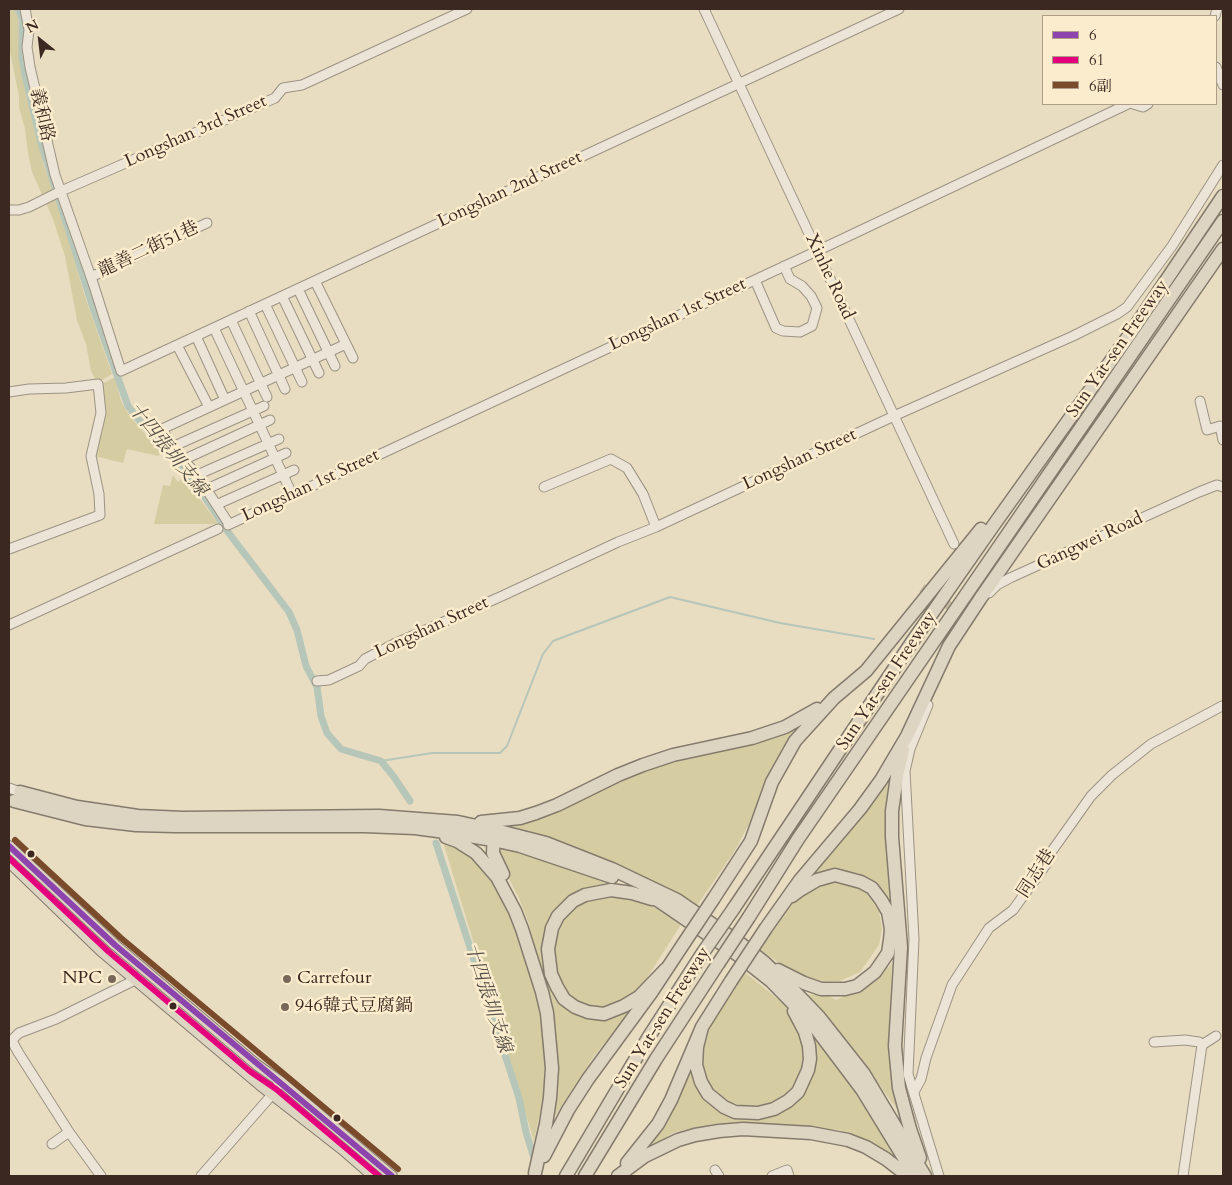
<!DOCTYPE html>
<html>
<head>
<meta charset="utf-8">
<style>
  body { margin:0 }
  #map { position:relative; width:1232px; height:1185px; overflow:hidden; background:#e8dcc1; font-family:Cardo,"Noto Serif TC",serif }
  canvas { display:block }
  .frame { position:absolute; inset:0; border:10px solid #3b2921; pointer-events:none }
  .legend { position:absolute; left:1042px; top:15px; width:175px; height:90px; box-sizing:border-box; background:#faeccc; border:1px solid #ae9e88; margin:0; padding:6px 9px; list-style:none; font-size:15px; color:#3b2921 }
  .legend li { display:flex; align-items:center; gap:10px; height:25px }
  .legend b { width:25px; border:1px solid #ae9e88 }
  .north { position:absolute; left:15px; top:15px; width:50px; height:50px; -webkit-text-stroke:4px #faeccc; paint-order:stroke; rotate:331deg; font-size:14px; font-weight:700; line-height:20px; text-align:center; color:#3b2921 }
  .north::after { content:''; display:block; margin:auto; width:18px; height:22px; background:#3b2921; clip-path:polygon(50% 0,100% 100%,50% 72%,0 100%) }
</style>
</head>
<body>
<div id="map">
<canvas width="1232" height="1185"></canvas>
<div class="frame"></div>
<ul class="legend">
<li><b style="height:6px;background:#8e44ad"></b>6</li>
<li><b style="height:6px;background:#e5007d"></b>61</li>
<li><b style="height:6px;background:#7a4b2a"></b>6副</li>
</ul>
<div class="north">N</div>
</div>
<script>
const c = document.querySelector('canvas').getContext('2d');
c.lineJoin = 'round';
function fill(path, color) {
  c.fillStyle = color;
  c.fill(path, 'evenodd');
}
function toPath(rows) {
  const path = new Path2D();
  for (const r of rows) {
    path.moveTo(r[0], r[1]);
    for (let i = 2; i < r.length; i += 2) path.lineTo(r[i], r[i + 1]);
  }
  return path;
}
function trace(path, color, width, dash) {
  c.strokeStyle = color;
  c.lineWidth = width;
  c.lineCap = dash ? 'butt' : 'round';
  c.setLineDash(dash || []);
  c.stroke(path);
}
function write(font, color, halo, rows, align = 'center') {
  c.font = font + ' Cardo,"Noto Serif TC",serif';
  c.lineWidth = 5;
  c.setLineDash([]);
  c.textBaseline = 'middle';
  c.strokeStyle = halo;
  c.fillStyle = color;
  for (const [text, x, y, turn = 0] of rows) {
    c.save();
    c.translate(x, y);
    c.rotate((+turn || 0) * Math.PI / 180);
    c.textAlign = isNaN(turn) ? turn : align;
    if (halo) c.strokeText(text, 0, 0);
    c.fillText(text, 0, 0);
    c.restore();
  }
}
const green = toPath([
  [9,9,14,9,18,17,20,67,44,166,59,208,85,297,112,374,97,383,91,371,86,344,77,320,65,256,53,219,32,172,28,153,25,129,19,107,19,96,9,47],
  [115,377,121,401,127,412,143,432,164,452,158,456,127,449,123,463,95,456,100,385],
  [173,475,178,482,184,477,218,524,154,524,163,485,170,486],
  [800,725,802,728,776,760,751,820,734,852,696,907,499,825,524,823,571,805,655,766,754,744],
  [893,768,894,910,880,892,858,873,828,871,806,878],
  [444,840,458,846,492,874,508,903,541,1006,547,1079,534,1141,444,845],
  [497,844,605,879,619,886,571,902,545,947,575,1012,633,1008,594,1056,555,1116,552,1114,557,1043,549,1000,536,959,529,924,519,898,506,873],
  [823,880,841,881,863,889,879,911,882,929,879,945,860,972,840,981,808,982,756,947,786,903],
  [601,895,625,896,654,907,682,923,636,995,593,1012,564,996,551,953,557,925,583,900],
  [886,963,888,968,892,963,888,1050,897,1109,852,1048,803,994,829,996,836,1000,846,995,858,994],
  [742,970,784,1004,795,1021,805,1048,803,1074,788,1093,770,1103,747,1107,730,1102,716,1093,704,1076,701,1056,714,1010],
  [810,1028,868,1105,898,1162,885,1152,840,1130,760,1124,715,1124,675,1132,649,1148,646,1146,691,1069,732,1115,790,1104,809,1084,815,1059]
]);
const stream = toPath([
  [381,761,432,753,500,753,507,746,543,654,553,641,670,597,780,623,874,639]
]);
const canal = toPath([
  [18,9,22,18,22,58,25,75,41,143,93,308,128,406,143,425,196,484,228,532,289,612,297,630,306,666,317,687,321,716,327,733,341,749,381,761,394,777,410,801],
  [436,843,519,1098,526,1132,533,1155]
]);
const minorTunnel = toPath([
  [922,588,971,620]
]);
const minor = toPath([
  [25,9,29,30,27,47,30,67,55,175,93,283,121,371,899,9],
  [704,9,954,544],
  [1215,16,1217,9],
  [1216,67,1223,85],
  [1133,104,1143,107,1148,104],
  [9,210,19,210,29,207,59,192,275,98,283,88,302,85,467,9],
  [91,277,207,223],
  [755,280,776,328,783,331,800,332,812,326,817,308,811,296,802,286,790,279,784,266],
  [315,281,353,358],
  [298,289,335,366],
  [282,296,319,373],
  [265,304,302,382],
  [249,311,285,389],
  [231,320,267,397],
  [214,328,292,494],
  [196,336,225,400],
  [177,345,209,407],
  [9,392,29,389,66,388,98,384,101,413,91,456,99,494,100,515,9,549],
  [1200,401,1207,430,1220,426,1223,440],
  [172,447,264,406],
  [183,460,270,420],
  [197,475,279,439],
  [544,487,611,459,627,468,643,494,656,527],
  [207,489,286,453],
  [218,504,294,470],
  [229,524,197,475,172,447,162,429,346,344],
  [228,525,817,251,1128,104],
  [989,593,997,585,1010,578,1199,492,1217,485,1223,487],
  [9,625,218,529],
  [317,681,329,680,359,666,365,659,396,643,502,596,618,542,656,527,894,416,1073,336,1117,314,1127,307,1172,246,1223,165],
  [928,705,910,749,905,771,914,939,908,1074,939,1176],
  [9,788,20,792],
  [1154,1042,1185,1040,1199,1042,1202,1045,1216,1036],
  [914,1092,921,1079,926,1058,952,985,989,928,1013,910,1047,863,1047,858,1091,796,1112,775,1151,744,1222,706],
  [69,1132,101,1176],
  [52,1144,69,1132,18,1052,12,1041,13,1039,19,1033,56,1019,135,980],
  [715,1170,719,1176],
  [201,1176,270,1097,271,1094,281,1082],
  [772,1176,787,1170,789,1176],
  [1183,1176,1202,1045]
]);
const major = toPath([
  [9,846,115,945,257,1065,281,1082,392,1176],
  [9,862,101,951,260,1085,342,1149,373,1176]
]);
const highway = toPath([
  [903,750,897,776,892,811,892,837,901,947,895,1046,899,1088,910,1129,920,1158],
  [20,792,77,807,138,816,183,818,379,816,458,822,495,830,546,843,612,869,677,900,741,944,765,963,795,992,819,1017,864,1074,925,1176],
  [14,801,85,819,136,825,175,826,364,826,415,828,445,832,493,840,520,846,612,877],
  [481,822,520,818,536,813,557,805,618,775,643,765,673,755,752,738,785,727,817,709],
  [494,832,493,853,503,874],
  [446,837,457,841,476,853,497,877,515,911,522,929,542,992,547,1013,552,1068,550,1098,546,1124,535,1173],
  [646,894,659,901,738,955,771,981,811,1022,863,1091,915,1176],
  [714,898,751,841,772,782,795,741,834,698,866,671,981,529],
  [652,899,632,893,611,890,585,895,573,901,558,916,552,928,548,949,551,974,557,987,564,999,575,1007,588,1012,604,1014,624,1006,639,997,666,969],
  [734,908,912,642,993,526,1130,334,1223,196],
  [749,917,798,839,1223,221],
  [766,928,800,880,860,809,881,780,907,736,949,646,980,599,1223,249],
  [778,970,804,983,821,989,845,989,857,986,875,972,888,953,890,940,891,929,888,912,881,900,872,888,861,882,835,875,817,880,800,890,792,896],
  [702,1027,697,1047,696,1065,701,1082,708,1094,724,1107,735,1112,758,1113,774,1109,788,1101,798,1092,808,1070,810,1059,809,1046,805,1032,794,1011],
  [544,1156,568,1110,588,1079,651,993,684,943],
  [627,1163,658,1124,671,1100,702,1027,731,981],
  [566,1176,648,1038,702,954],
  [585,1176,656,1059,718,964],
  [618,1176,645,1156,678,1140,695,1135,719,1131,743,1129,811,1133,848,1140,866,1147,886,1159,908,1176]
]);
const highwayBridge = toPath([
  [684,943,714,898],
  [702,954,734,908],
  [718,964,749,917],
  [731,981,766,928]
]);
const bus1 = toPath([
  [9,846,115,945,392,1176]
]);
const bus2 = toPath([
  [9,858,109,952,251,1072,276,1089,379,1176]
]);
const bus3 = toPath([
  [15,840,121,938,398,1169]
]);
const markers = [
  [31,854,4.5,"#3b2921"],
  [112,979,5,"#786859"],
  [287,979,5,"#786859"],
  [173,1006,4.5,"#3b2921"],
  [285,1007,5,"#786859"],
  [337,1118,4.5,"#3b2921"]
];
const streetNames = [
  ["義和路",41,115,77],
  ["Longshan 3rd Street",196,132,-24],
  ["Longshan 2nd Street",510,190,-25],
  ["龍善二街51巷",149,250,-25],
  ["Xinhe Road",829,277,65],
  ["Longshan 1st Street",678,315,-25],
  ["Sun Yat-sen Freeway",1118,349,-55],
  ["Longshan Street",800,460,-25],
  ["Longshan 1st Street",311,486,-25],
  ["Gangwei Road",1090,542,-25],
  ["Longshan Street",432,628,-25],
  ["Sun Yat-sen Freeway",887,681,-56],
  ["同志巷",1037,874,-57],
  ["Sun Yat-sen Freeway",663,1018,-58]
];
const poiNames = [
  ["NPC",102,979,"right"],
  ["Carrefour",297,979],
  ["946韓式豆腐鍋",295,1007]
];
const waterNames = [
  ["十四張圳支線",167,450,51],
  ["十四張圳支線",487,998,72]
];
fill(green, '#d5cda1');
trace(stream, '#b6c6b9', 2);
trace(canal, '#b6c6b9', 7);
trace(minorTunnel, '#c5b8a1', 9, [9, 4.5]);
trace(minor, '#9c9383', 11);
trace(major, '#847b6d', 12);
trace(highway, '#847b6d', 15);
trace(minor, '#ebe4d7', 9);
trace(major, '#ded4c2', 10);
trace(highway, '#ded4c2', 12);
trace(highwayBridge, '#847b6d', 15, []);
trace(highwayBridge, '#ded4c2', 12);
trace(bus1, '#8e44ad', 6);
trace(bus2, '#e5007d', 6);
trace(bus3, '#7a4b2a', 6);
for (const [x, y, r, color] of markers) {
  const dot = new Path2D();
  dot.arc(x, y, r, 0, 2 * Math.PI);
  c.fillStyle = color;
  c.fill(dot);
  trace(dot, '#faeccc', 2);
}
write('18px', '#3b2921', '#faeccc', streetNames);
write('18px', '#3b2921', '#faeccc', poiNames, 'left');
write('italic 19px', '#544e46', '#faeccc', waterNames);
</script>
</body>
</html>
